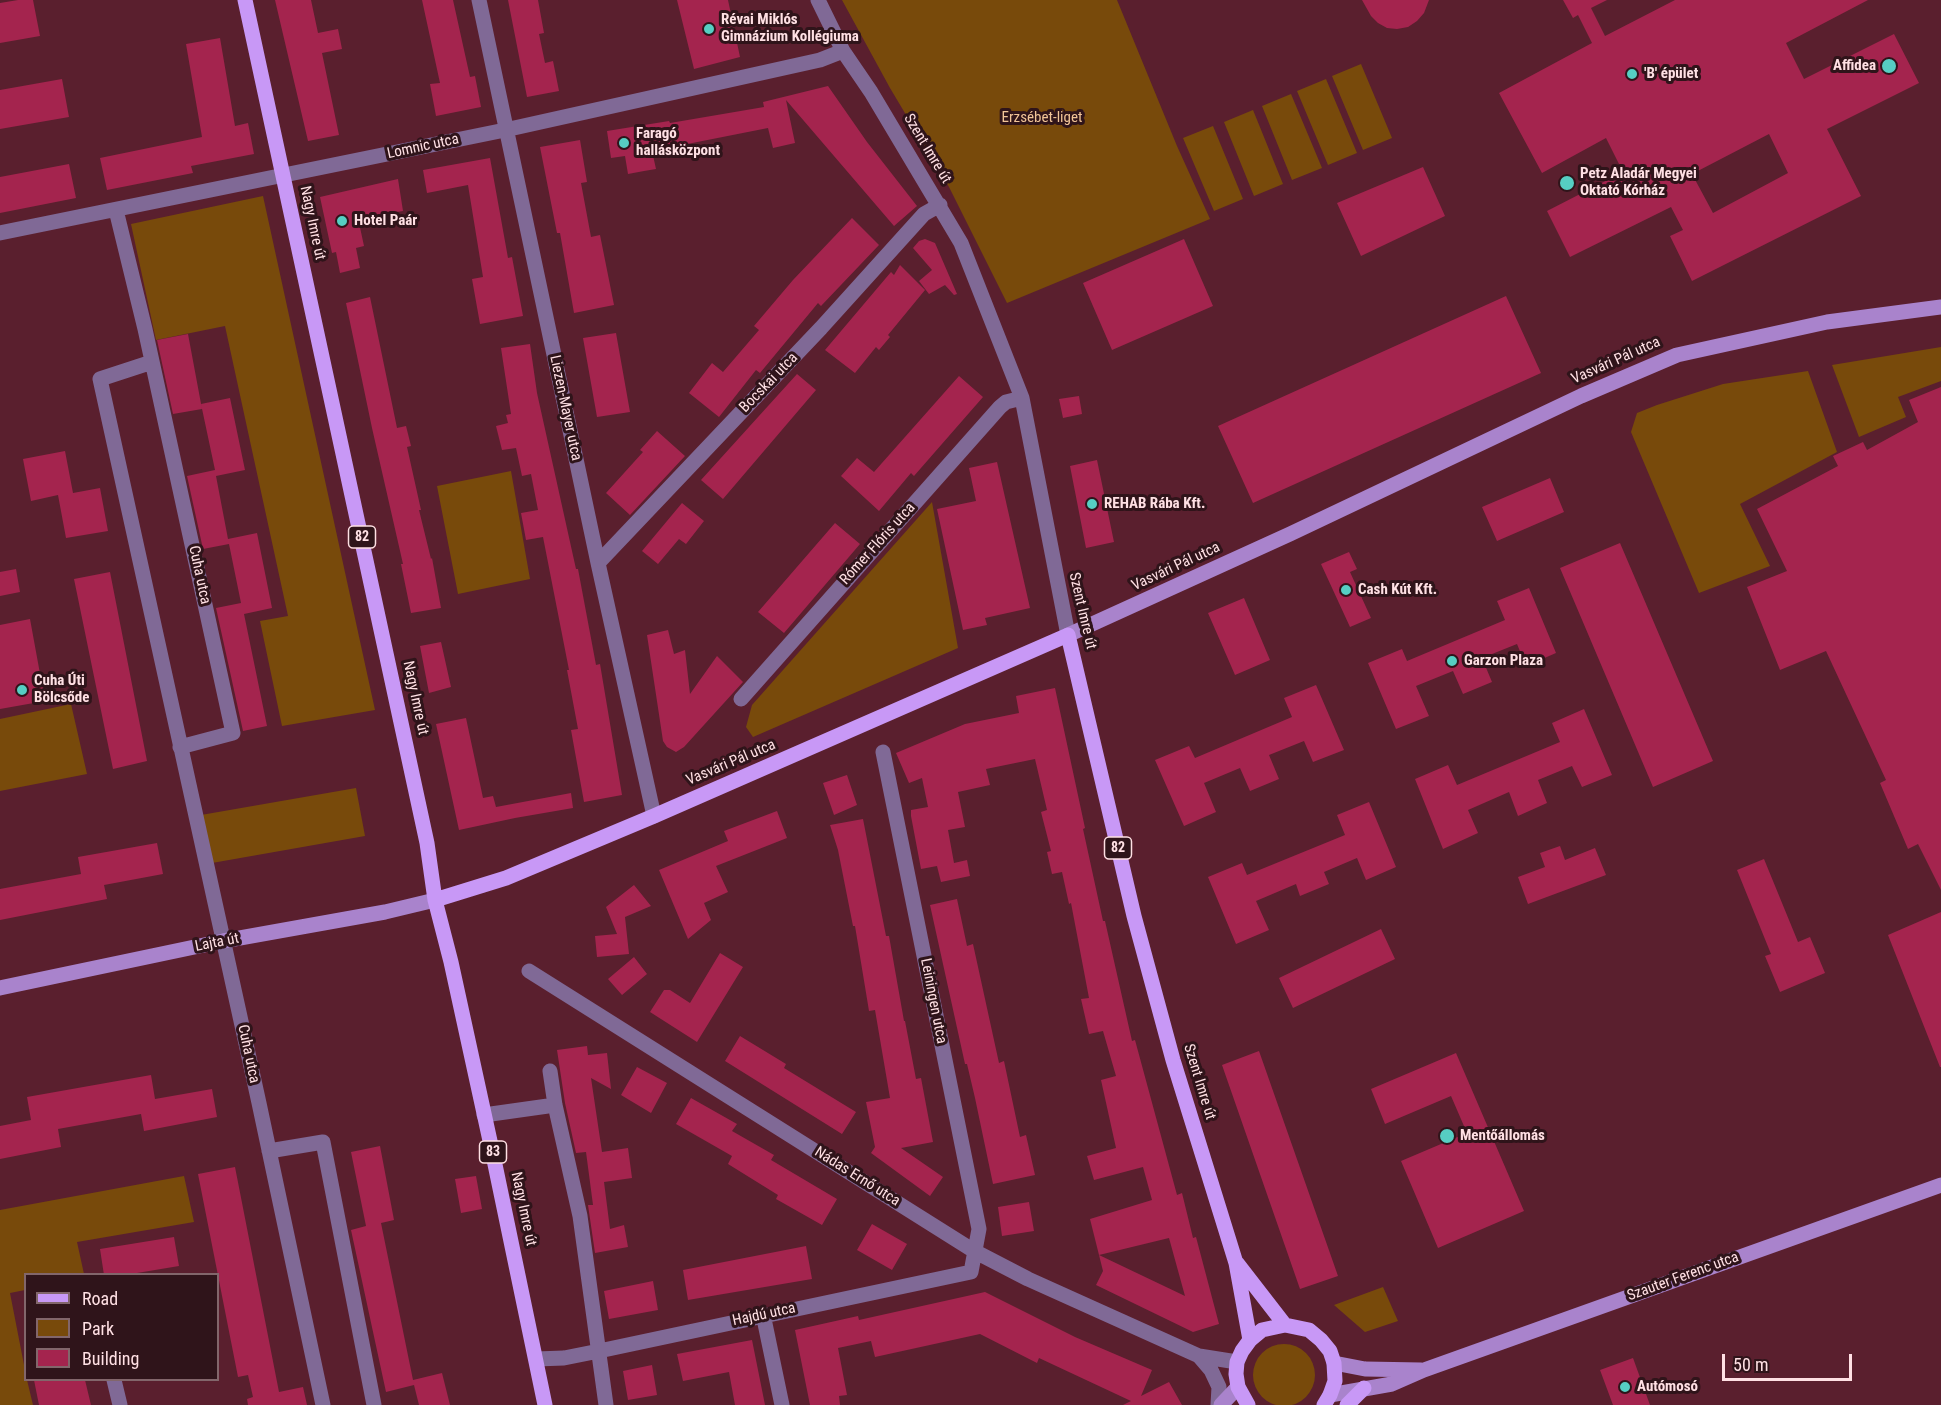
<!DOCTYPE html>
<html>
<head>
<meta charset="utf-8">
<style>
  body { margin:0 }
  #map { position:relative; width:1941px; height:1405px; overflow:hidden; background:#5a1f2e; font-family:"Roboto Condensed",sans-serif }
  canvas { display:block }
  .legend { position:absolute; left:24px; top:1273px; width:195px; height:108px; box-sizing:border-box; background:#2f141a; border:2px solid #82666b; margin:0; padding:8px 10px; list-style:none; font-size:18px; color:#ffe0e4 }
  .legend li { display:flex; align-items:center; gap:12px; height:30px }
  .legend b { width:30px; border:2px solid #82666b }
  .scale { position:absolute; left:1722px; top:1354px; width:130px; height:27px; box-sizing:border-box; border:3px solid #ffe0e4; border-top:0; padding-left:8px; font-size:18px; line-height:21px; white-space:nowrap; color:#ffe0e4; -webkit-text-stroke:4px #2f141a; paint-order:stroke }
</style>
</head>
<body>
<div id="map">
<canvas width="1941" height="1405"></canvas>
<ul class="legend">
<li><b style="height:8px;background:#c898f6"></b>Road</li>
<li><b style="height:16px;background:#784a0b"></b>Park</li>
<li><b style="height:16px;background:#a4244e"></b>Building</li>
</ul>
<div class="scale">50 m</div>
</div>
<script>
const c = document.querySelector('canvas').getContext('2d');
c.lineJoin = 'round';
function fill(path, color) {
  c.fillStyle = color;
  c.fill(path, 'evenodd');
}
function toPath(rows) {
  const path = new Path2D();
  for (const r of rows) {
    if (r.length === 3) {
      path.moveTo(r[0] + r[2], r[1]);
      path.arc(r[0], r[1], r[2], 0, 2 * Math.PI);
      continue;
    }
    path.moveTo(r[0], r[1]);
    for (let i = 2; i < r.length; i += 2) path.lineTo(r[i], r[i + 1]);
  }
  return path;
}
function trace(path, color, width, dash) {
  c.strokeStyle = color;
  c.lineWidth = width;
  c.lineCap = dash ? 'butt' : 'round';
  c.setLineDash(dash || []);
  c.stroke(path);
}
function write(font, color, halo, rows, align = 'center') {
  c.font = font + ' "Roboto Condensed",sans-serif';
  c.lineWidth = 6;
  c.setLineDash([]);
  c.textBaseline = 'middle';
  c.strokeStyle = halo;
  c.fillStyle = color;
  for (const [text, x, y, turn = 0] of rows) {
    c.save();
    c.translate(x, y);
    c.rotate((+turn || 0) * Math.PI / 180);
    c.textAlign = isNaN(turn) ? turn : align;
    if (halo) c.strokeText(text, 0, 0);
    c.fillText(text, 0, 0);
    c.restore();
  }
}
const green = toPath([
  [842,0,1117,0,1177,146,1210,219,1007,303,949,187,890,88],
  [1361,64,1392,138,1363,150,1332,76],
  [1326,79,1357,153,1328,165,1297,91],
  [1291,94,1322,168,1292,180,1262,106],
  [1253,110,1283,184,1254,196,1224,122],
  [1213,126,1243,199,1214,211,1183,138],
  [263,196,375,710,282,726,260,621,288,616,225,326,156,340,131,224],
  [1941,347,1941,381,1898,397,1906,417,1859,437,1832,365],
  [1808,371,1837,452,1740,504,1770,566,1699,593,1631,432,1637,413,1657,405,1723,384],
  [511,471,530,579,458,594,437,486],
  [932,502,958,648,753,737,746,727,752,705],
  [71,704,87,774,0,791,0,719],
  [356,788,365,836,212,863,201,815],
  [184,1176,194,1222,77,1242,84,1274,26,1274,25,1290,10,1293,25,1370,26,1380,27,1380,33,1405,0,1405,0,1210],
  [1383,1287,1398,1321,1365,1332,1334,1305],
  [1284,1375,31]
]);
const building = toPath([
  [18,0,33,0,40,36,0,43,0,3],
  [275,0,311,0,318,33,338,29,342,49,322,53,339,135,308,141],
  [422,0,453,0,470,77,475,76,481,107,436,116,430,84,440,83],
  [508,0,538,0,544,33,539,34,545,63,553,61,559,91,527,97],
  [677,0,728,0,740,57,694,69],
  [1362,0,1429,0,1424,13,1417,21,1408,27,1397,29,1387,28,1378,23,1371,16],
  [1563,0,1607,0,1591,8,1605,36,1675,0,1868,0,1786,43,1804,79,1894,34,1919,83,1827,129,1861,196,1692,281,1670,236,1683,230,1671,207,1570,257,1547,211,1623,172,1606,138,1542,173,1499,93,1592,43,1578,15,1573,18],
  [1769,134,1788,173,1713,213,1692,174],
  [220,38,235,126,248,123,254,154,191,166,193,173,107,190,100,158,202,137,186,44],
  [62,79,69,117,0,129,0,90],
  [828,86,867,142,917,206,894,226,786,100,795,143,773,148,768,128,652,151,656,169,644,171,628,174,625,156,611,158,607,131,669,121,670,123,764,107,763,102],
  [580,140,587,182,581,183,591,237,600,235,614,305,574,313,560,233,557,233,540,147],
  [490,158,508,258,512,257,523,316,480,324,472,279,483,277,468,185,427,193,423,170],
  [69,164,76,198,0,213,0,177],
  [1423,167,1445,216,1361,256,1337,203],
  [398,179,403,211,358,218,364,246,356,248,360,268,340,273,336,252,332,253,320,197],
  [852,218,879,245,821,306,818,303,760,373,756,370,719,417,689,393,712,363,723,372,759,330,754,326,793,280],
  [925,239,935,243,957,294,954,295,945,285,929,294,919,281,932,270,913,248,919,241],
  [1184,239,1213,306,1112,350,1083,283],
  [900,265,925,290,888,335,890,337,879,350,876,347,855,373,825,350,891,272,894,275],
  [1506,296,1541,373,1253,503,1218,426],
  [370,297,397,428,406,426,411,446,407,447,421,510,419,510,431,559,432,558,441,608,411,613,401,564,403,564,372,428,346,303],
  [616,333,630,412,597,417,583,338],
  [188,334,202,409,173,414,157,340],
  [530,344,537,393,576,569,578,569,596,665,600,664,622,795,584,802,571,730,578,729,567,670,569,670,543,537,526,540,521,513,538,510,531,474,522,476,516,448,502,450,496,426,508,423,506,415,511,414,501,348],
  [797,374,816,390,723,499,701,480],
  [959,376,983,397,914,476,911,473,879,511,841,476,857,458,874,472],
  [1941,387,1941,890,1918,844,1908,849,1880,783,1886,780,1826,651,1780,670,1747,587,1787,571,1757,509,1838,466,1833,456,1863,442,1867,450,1918,422,1909,400],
  [1079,396,1082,414,1063,418,1059,399],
  [230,398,245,470,216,476,228,539,257,533,272,608,244,614,267,726,243,731,216,608,241,603,229,544,203,549,187,476,215,470,201,404],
  [657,431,685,456,630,515,606,493,643,452,640,450],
  [65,451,73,493,100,488,108,531,66,538,58,495,31,501,23,459],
  [1097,460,1114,542,1086,548,1070,466],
  [997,462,1030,608,985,618,987,625,963,630,937,509,976,501,969,468],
  [1550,478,1564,512,1497,541,1482,507],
  [682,503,704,521,686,544,679,539,658,564,642,551],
  [835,523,860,544,784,633,758,612],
  [1620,543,1713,761,1653,787,1560,568],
  [1349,552,1357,569,1350,572,1371,618,1350,627,1321,564],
  [16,569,20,592,0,596,0,572],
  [110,572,147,761,113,769,74,579],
  [1529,588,1556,653,1526,666,1517,644,1482,658,1492,682,1463,694,1453,671,1416,686,1429,716,1396,729,1368,663,1402,649,1407,661,1505,620,1497,601],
  [1244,598,1270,660,1235,675,1208,613],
  [30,619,45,701,0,709,0,625],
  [668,630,674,654,685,650,690,694,717,656,743,682,684,747,676,752,667,747,663,741,647,635],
  [441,642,451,687,429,693,420,646],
  [1316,685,1344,750,1313,762,1304,741,1269,755,1279,779,1250,791,1240,768,1204,783,1216,812,1184,826,1155,760,1189,746,1195,758,1292,717,1284,698],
  [1055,688,1085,828,1083,829,1103,921,1105,921,1132,1041,1135,1040,1177,1195,1182,1193,1193,1238,1196,1237,1219,1324,1193,1332,1096,1285,1103,1271,1099,1255,1185,1296,1169,1238,1099,1255,1090,1219,1152,1200,1143,1167,1094,1180,1087,1156,1116,1148,1101,1080,1116,1076,1103,1031,1089,1034,1081,999,1089,998,1071,903,1069,904,1062,872,1052,874,1047,852,1051,851,1041,812,1047,810,1035,759,986,769,990,785,958,792,965,827,948,830,954,863,967,860,970,876,941,882,937,866,921,869,911,816,911,810,928,807,922,778,909,783,896,753,965,724,1019,713,1016,696],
  [1584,709,1612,775,1582,787,1572,766,1538,780,1547,803,1518,816,1509,792,1468,810,1478,833,1443,849,1415,779,1448,765,1457,785,1560,742,1552,723],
  [466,718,483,798,493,796,496,807,571,793,573,808,515,818,459,830,436,724],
  [847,775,857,805,834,815,823,783],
  [1369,802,1396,867,1366,880,1357,858,1324,872,1329,884,1300,896,1296,884,1256,901,1269,930,1236,944,1208,877,1242,863,1247,875,1345,835,1337,815],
  [777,811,787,838,716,866,728,892,704,903,711,920,688,939,659,870,728,841,724,831],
  [863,819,886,936,889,936,904,1021,905,1021,916,1079,921,1078,933,1142,901,1148,943,1177,930,1196,871,1153,875,1147,866,1102,890,1098,875,1010,869,1011,855,926,853,926,838,850,830,825],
  [157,843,163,874,104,885,107,899,0,920,0,889,81,874,78,857],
  [1560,846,1565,860,1595,848,1606,875,1528,904,1518,877,1545,867,1540,853],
  [1764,859,1798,942,1810,937,1825,973,1780,992,1765,956,1771,954,1737,870],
  [634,885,651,906,625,917,629,954,597,957,595,936,617,934,606,907],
  [957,899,967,946,973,944,999,1063,1004,1061,1020,1137,1026,1135,1035,1175,993,1184,975,1098,967,1064,965,1064,930,905],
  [1941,912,1941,1067,1940,1067,1888,935],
  [1381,929,1395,959,1293,1008,1279,978],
  [720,953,743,967,697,1042,650,1012,664,990,670,990,690,1003],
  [634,957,647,974,622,995,608,979],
  [740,1036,786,1064,784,1068,856,1112,842,1134,725,1061],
  [587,1046,588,1055,607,1053,611,1089,591,1078,602,1152,628,1148,632,1178,604,1182,610,1229,624,1225,628,1247,595,1253,588,1205,593,1205,586,1152,576,1153,565,1103,557,1050],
  [1259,1051,1338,1276,1300,1289,1222,1065],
  [1456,1053,1524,1211,1438,1248,1401,1161,1467,1133,1451,1096,1385,1124,1371,1089],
  [637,1067,667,1083,651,1113,621,1095],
  [151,1075,155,1099,212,1089,217,1117,144,1131,141,1114,58,1129,61,1147,0,1159,0,1126,31,1120,27,1097],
  [691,1098,737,1124,732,1131,774,1155,771,1160,837,1199,822,1225,776,1199,778,1195,728,1164,732,1156,676,1124],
  [380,1146,394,1220,381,1223,413,1380,442,1373,450,1405,419,1405,414,1385,386,1392,351,1230,366,1226,351,1152],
  [235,1167,279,1392,303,1387,307,1405,248,1405,247,1399,253,1397,248,1375,238,1377,198,1174],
  [476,1176,482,1209,461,1213,455,1179],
  [1029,1202,1034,1231,1002,1236,998,1207],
  [872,1224,907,1244,892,1270,857,1250],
  [174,1237,179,1266,125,1275,104,1275,100,1249],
  [806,1246,812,1279,688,1300,683,1270],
  [653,1281,658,1310,609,1319,604,1291],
  [985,1292,1075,1337,1152,1370,1141,1396,1169,1382,1182,1405,1123,1405,1131,1401,1039,1358,1037,1363,980,1334,875,1357,871,1341,838,1348,847,1395,839,1396,840,1405,810,1405,795,1330,858,1316,859,1320],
  [752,1340,765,1405,735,1405,729,1372,683,1381,677,1354],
  [1633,1358,1650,1405,1613,1405,1600,1370],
  [652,1365,657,1395,628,1400,623,1371],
  [34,1380,85,1380,91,1405,39,1405]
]);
const street = toPath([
  [479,0,598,563,654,816],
  [818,0,843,51,871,92,961,243,1022,398,1068,635],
  [116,210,145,329,233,733,180,747],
  [0,233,505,130,820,60,843,51],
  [152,362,100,379,259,1103,323,1405],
  [598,563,821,328,924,214,940,205],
  [741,699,1000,407,1006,402,1022,398],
  [529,971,974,1251,1028,1279,1199,1356,1237,1362],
  [550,1071,555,1105,580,1216,606,1405],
  [484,1115,555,1105],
  [269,1151,323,1142,374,1405],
  [763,1314,782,1405],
  [1199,1356,1211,1370,1219,1387,1218,1405],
  [536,1359,564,1358,599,1351,971,1272,979,1229,883,752],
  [114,1380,120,1405]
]);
const secondary = toPath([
  [1068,635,1290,534,1581,396,1677,355,1827,322,1941,307],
  [0,988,223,941,385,912,435,900],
  [1334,1363,1365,1369,1421,1370],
  [1330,1395,1392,1384,1424,1370,1941,1185],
  [1221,1405,1238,1387]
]);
const primary = toPath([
  [245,0,427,843,435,900,451,962,492,1150,545,1405],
  [435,900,506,878,654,816,1068,635,1134,916,1173,1060,1236,1263,1250,1340],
  [1237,1263,1285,1325],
  [1248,1405,1238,1387,1236,1374,1237,1362,1242,1351,1250,1340,1262,1330,1285,1325,1309,1330,1321,1340,1330,1351,1334,1363,1335,1381,1330,1395,1324,1405],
  [1347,1405,1364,1388]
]);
const markers = [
  [709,29,6,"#56cec3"],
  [1889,66,8,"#56cec3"],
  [1632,74,6,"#56cec3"],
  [624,143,6,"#56cec3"],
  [1567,183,8,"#56cec3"],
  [342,221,6,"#56cec3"],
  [1092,504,6,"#56cec3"],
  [1346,590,6,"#56cec3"],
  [1452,661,6,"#56cec3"],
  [22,690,6,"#56cec3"],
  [1447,1136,8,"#56cec3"],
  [1625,1387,6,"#56cec3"]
];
const shields = [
  [362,537,27],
  [1118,848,27],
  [493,1152,27]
];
const shieldNames = [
  ["82",362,537],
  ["82",1118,848],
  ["83",493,1152]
];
const poiNames = [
  ["Révai Miklós",721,20],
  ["Gimnázium Kollégiuma",721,37],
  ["Affidea",1876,66,"right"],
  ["'B' épület",1644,74],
  ["Faragó",636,134],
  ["hallásközpont",636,151],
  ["Petz Aladár Megyei",1580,174],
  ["Oktató Kórház",1580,191],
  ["Hotel Paár",354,221],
  ["REHAB Rába Kft.",1104,504],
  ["Cash Kút Kft.",1358,590],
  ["Garzon Plaza",1464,661],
  ["Cuha Úti",34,681],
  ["Bölcsőde",34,698],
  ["Mentőállomás",1460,1136],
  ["Autómosó",1637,1387]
];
const parkNames = [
  ["Erzsébet-liget",1042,118]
];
const streetNames = [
  ["Lomnic utca",423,147,-12],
  ["Szent Imre út",927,149,59],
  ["Nagy Imre út",312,223,78],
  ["Vasvári Pál utca",1616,361,-24],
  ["Bocskai utca",769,383,-46],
  ["Liezen-Mayer utca",565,408,78],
  ["Rómer Flóris utca",878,544,-48],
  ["Vasvári Pál utca",1176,567,-25],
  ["Cuha utca",199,575,78],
  ["Szent Imre út",1082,611,77],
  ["Nagy Imre út",415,698,78],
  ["Vasvári Pál utca",731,763,-23],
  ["Lajta út",217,943,-11],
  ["Leiningen utca",933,1001,79],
  ["Cuha utca",248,1054,78],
  ["Szent Imre út",1199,1082,73],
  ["Nádas Ernő utca",857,1177,32],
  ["Nagy Imre út",523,1209,78],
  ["Szauter Ferenc utca",1683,1277,-20],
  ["Hajdú utca",764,1315,-12]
];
fill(green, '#784a0b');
fill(building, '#a4244e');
trace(street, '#806996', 15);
trace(secondary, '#a983cc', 15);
trace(primary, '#c898f6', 15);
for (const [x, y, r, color] of markers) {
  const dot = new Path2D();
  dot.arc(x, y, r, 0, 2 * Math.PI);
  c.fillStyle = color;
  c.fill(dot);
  trace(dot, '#2f141a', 2);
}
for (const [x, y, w] of shields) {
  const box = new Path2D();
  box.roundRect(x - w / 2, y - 11, w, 22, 4.5);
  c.fillStyle = '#2f141a';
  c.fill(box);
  trace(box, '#ffe0e4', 1.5);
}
write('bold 14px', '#ffe0e4', null, shieldNames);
write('bold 15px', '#ffe0e4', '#2f141a', poiNames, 'left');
write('15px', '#f2c598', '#2f141a', parkNames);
write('15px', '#ffe0e4', '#2f141a', streetNames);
</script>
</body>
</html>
